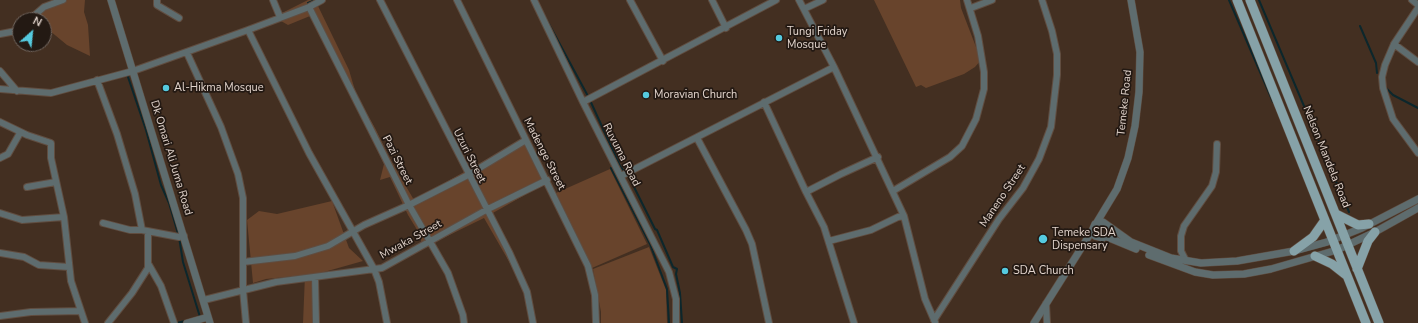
<!DOCTYPE html>
<html>
<head>
<meta charset="utf-8">
<style>
  body { margin:0 }
  #map { position:relative; width:1418px; height:323px; overflow:hidden; background:#432f21; font-family:"Nunito Sans",sans-serif }
  canvas { display:block }
  .north { position:absolute; left:12px; top:12px; width:40px; height:40px; box-sizing:border-box; background:#231913; border:1px solid #6f645d; border-radius:50%; rotate:27deg; font-size:11px; font-weight:700; line-height:16px; text-align:center; color:#e2d4cc }
  .north::after { content:''; display:block; margin:auto; width:14px; height:18px; background:#55cadf; clip-path:polygon(50% 0,100% 100%,50% 72%,0 100%) }
</style>
</head>
<body>
<div id="map">
<canvas width="1418" height="323"></canvas>
<div class="north">N</div>
</div>
<script>
const c = document.querySelector('canvas').getContext('2d');
c.lineJoin = 'round';
function fill(path, color) {
  c.fillStyle = color;
  c.fill(path, 'evenodd');
}
function toPath(rows) {
  const path = new Path2D();
  for (const r of rows) {
    path.moveTo(r[0], r[1]);
    for (let i = 2; i < r.length; i += 2) path.lineTo(r[i], r[i + 1]);
  }
  return path;
}
function trace(path, color, width, dash) {
  c.strokeStyle = color;
  c.lineWidth = width;
  c.lineCap = dash ? 'butt' : 'round';
  c.setLineDash(dash || []);
  c.stroke(path);
}
function write(font, color, halo, rows, align = 'center') {
  c.font = font + ' "Nunito Sans",sans-serif';
  c.lineWidth = 3.5;
  c.setLineDash([]);
  c.textBaseline = 'middle';
  c.strokeStyle = halo;
  c.fillStyle = color;
  for (const [text, x, y, turn = 0] of rows) {
    c.save();
    c.translate(x, y);
    c.rotate((+turn || 0) * Math.PI / 180);
    c.textAlign = isNaN(turn) ? turn : align;
    if (halo) c.strokeText(text, 0, 0);
    c.fillText(text, 0, 0);
    c.restore();
  }
}
const green = toPath([
  [66,0,85,0,84,12,88,25,90,56,67,45,44,26,44,20,38,20,41,11],
  [308,0,318,0,318,6,349,70,357,97,375,128,390,159,414,200,525,138,548,180,523,196,491,214,532,300,534,323,524,293,511,265,484,218,423,248,419,233,408,215,390,177,380,180,384,164,349,91,310,16,288,25,274,17],
  [874,0,960,0,961,8,981,60,975,67,964,74,926,88,921,85,916,87],
  [610,169,647,244,592,268,556,193],
  [332,201,349,248,363,261,317,274,320,323,303,323,305,275,266,279,253,283,247,220,259,211,277,214],
  [649,247,666,290,667,323,601,323,601,312,593,269]
]);
const stream = toPath([
  [1229,0,1273,102],
  [1259,0,1349,212],
  [308,3,315,0],
  [543,13,589,98,620,166,630,179,655,229,657,230,673,267,677,269,676,274,680,293,682,323],
  [1360,26,1376,63,1377,73],
  [128,77,146,130,161,185,169,203,179,237,183,262,200,317],
  [1385,87,1393,95,1418,108],
  [611,168,650,244,667,289,669,323],
  [177,323,185,321]
]);
const minor = toPath([
  [157,0,157,5,179,18],
  [273,0,280,17],
  [380,0,509,252,527,292,533,323],
  [457,0,588,266,595,295,596,323],
  [534,0,583,102,669,272,676,299,676,323],
  [630,0,663,61],
  [712,0,726,28],
  [799,0,834,67,904,216,925,299,935,322],
  [1412,0,1418,5],
  [309,7,409,205,448,273,463,315,464,323],
  [971,8,992,0],
  [1418,8,1394,44,1385,65,1382,77,1383,88,1393,119,1418,153],
  [804,9,823,0],
  [29,20,44,7,63,0],
  [248,30,309,153,374,269,379,282,387,323],
  [0,34,16,31,20,28],
  [1394,44,1418,62],
  [187,53,221,127,238,174,243,198,243,290,246,323],
  [0,71,17,91],
  [97,80,117,134,135,194,142,230],
  [0,89,51,93,133,71,248,30,309,7,322,0],
  [583,102,776,0],
  [764,102,806,192,824,227,854,323],
  [0,122,27,135,51,143,51,158,64,217,71,281,85,323],
  [697,138,746,230,752,244,769,323],
  [0,158,8,154,20,133],
  [621,176,834,67],
  [27,187,56,182],
  [893,191,950,157,962,146,976,119,984,89,984,72,978,36,967,0],
  [806,192,841,174,878,157],
  [0,213,22,220,64,217],
  [103,223,130,230,142,230,179,237,184,236],
  [829,241,871,230,898,217,904,216],
  [0,253,24,257,39,265,69,267],
  [1186,261,1181,251,1181,236,1184,226,1212,186,1216,172,1217,144],
  [243,262,295,256,328,246,364,225,409,205,468,175,526,140],
  [149,265,161,286,174,323],
  [315,277,316,323],
  [204,300,276,282,382,268,486,210,547,180],
  [1046,304,1047,323],
  [0,316,31,312,81,311],
  [934,320,999,219,1023,188,1039,159,1051,127,1057,75,1057,54,1052,31,1042,0],
  [108,323,132,293,148,268,148,232]
]);
const tertiary = toPath([
  [111,0,210,323],
  [1097,222,1117,189,1128,158,1135,126,1139,92,1140,52,1131,0],
  [1109,228,1108,235,1103,238,1095,236,1092,231,1095,224,1103,222,1131,242,1171,258,1201,263,1237,261,1294,251,1327,242,1362,228,1418,199],
  [1107,237,1136,249],
  [1149,255,1195,272,1213,275,1244,274,1271,269,1337,250,1375,232,1418,208],
  [187,323,208,317],
  [1034,323,1092,231]
]);
const primary = toPath([
  [1237,0,1366,323],
  [1250,0,1379,323],
  [1336,214,1358,225,1369,224],
  [1294,251,1313,237,1325,220],
  [1315,256,1332,264,1346,275],
  [1357,269,1368,241,1375,232]
]);
const markers = [
  [779,38,4,"#55cadf"],
  [166,88,4,"#55cadf"],
  [646,95,4,"#55cadf"],
  [1043,239,5,"#55cadf"],
  [1005,271,4,"#55cadf"]
];
const poiNames = [
  ["Tungi Friday",787,32],
  ["Mosque",787,45],
  ["Al-Hikma Mosque",174,88],
  ["Moravian Church",654,95],
  ["Temeke SDA",1052,233],
  ["Dispensary",1052,246],
  ["SDA Church",1013,271]
];
const streetNames = [
  ["Temeke Road",1125,103,-84],
  ["Madenge Street",544,154,63],
  ["Ruvuma Road",621,155,63],
  ["Uzuri Street",469,156,63],
  ["Nelson Mandela Road",1326,157,68],
  ["Dk Omari Ali Juma Road",171,158,73],
  ["Pazi Street",397,160,63],
  ["Maneno Street",1003,196,-56],
  ["Mwaka Street",411,240,-29]
];
fill(green, '#68442c');
trace(stream, '#0c272c', 2);
trace(minor, '#604d40', 8);
trace(tertiary, '#604d40', 8);
trace(primary, '#604d40', 10);
trace(minor, '#5e6c6e', 6);
trace(tertiary, '#5e6c6e', 7);
trace(primary, '#86a2a8', 9);
for (const [x, y, r, color] of markers) {
  const dot = new Path2D();
  dot.arc(x, y, r, 0, 2 * Math.PI);
  c.fillStyle = color;
  c.fill(dot);
  trace(dot, '#231913', 1.5);
}
write('11px', '#e2d4cc', '#231913', poiNames, 'left');
write('11px', '#e2d4cc', '#231913', streetNames);
</script>
</body>
</html>
